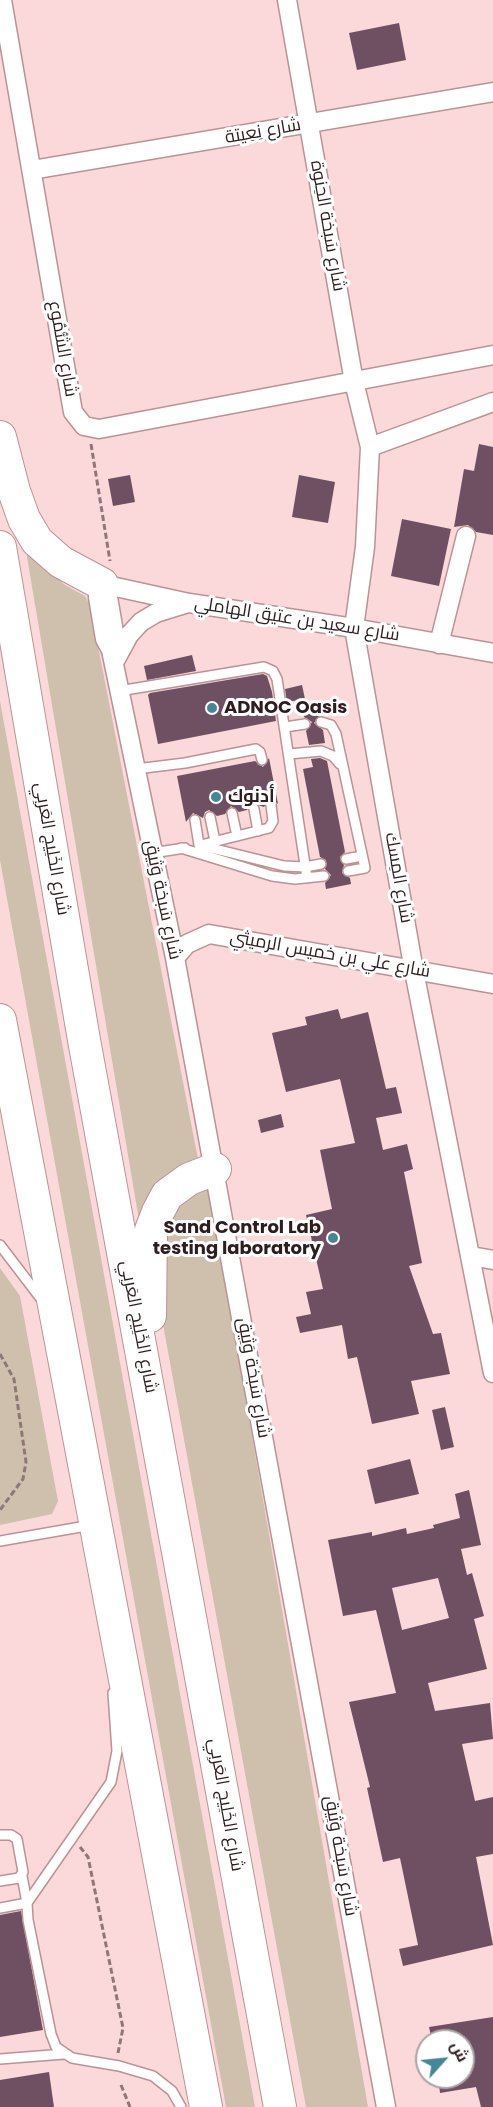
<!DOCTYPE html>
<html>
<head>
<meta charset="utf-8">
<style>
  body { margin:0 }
  #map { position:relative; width:493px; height:2107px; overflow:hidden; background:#fbd8da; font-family:Poppins,Cairo,sans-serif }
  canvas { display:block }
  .north { position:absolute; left:415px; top:2029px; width:60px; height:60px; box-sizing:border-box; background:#fff; border:2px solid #aba5a5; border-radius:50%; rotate:63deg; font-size:16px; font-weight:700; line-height:24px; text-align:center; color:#2d1d1f }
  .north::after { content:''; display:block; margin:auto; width:21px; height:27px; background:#438795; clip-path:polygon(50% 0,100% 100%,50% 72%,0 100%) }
</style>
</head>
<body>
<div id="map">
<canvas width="493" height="2107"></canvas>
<div class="north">ش</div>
</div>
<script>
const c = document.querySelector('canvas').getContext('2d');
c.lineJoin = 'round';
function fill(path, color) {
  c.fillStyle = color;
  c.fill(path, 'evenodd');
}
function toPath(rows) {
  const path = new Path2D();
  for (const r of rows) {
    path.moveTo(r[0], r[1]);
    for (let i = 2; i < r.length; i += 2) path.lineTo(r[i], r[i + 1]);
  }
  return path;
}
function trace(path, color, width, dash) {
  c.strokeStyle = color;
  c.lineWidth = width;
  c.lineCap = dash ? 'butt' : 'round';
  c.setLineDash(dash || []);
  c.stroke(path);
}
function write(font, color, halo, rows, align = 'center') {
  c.font = font + ' Poppins,Cairo,sans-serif';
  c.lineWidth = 6;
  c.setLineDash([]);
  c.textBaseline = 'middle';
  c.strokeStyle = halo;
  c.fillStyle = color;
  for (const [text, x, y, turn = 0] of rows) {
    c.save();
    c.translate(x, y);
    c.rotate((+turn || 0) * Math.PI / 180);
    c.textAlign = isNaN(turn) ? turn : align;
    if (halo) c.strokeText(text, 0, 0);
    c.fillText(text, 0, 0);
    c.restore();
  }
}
const green = toPath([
  [26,551,65,585,85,596,90,605,199,1164,139,1220],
  [0,701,21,817,255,2107,226,2107,0,860],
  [209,1187,368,2107,306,2107,154,1275,170,1209],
  [0,1268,20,1296,58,1501,52,1514,0,1525]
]);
const building = toPath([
  [399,23,406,60,357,70,349,33],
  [479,444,493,447,493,535,476,532,468,525,454,527,464,469,474,471],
  [130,475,135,502,113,506,108,479],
  [299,475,335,482,328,523,292,517],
  [402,519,451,529,439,586,391,576],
  [192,655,196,671,147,680,144,666],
  [263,674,267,676,272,692,276,721,158,744,148,695,150,693],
  [302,685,305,699,287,702,285,689],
  [319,710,320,715,314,723,323,730,325,743,309,745,306,731,312,722,304,717,303,713],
  [269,758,278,804,270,798,264,807,252,803,247,810,239,812,231,806,225,814,217,816,209,810,205,812,203,818,193,813,186,822,177,776,255,761,263,767],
  [320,758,327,761,345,852,340,857,344,865,342,873,350,878,351,884,326,889,325,883,331,875,325,869,326,860,320,857,303,769,313,767,311,759],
  [338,1009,341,1019,368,1012,386,1089,396,1087,402,1113,376,1118,383,1150,407,1144,413,1169,404,1172,422,1263,409,1266,433,1334,441,1333,450,1374,411,1381,419,1414,372,1424,357,1357,348,1359,342,1325,300,1333,296,1317,311,1314,306,1292,323,1289,306,1215,332,1209,320,1150,355,1143,340,1079,286,1092,272,1033,307,1025,305,1017],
  [281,1114,284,1127,261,1133,258,1120],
  [445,1407,454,1447,441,1450,432,1410],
  [410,1459,419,1494,375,1504,367,1470],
  [469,1490,481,1545,461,1549,467,1575,472,1573,484,1616,474,1619,487,1669,428,1683,435,1711,490,1703,493,1739,462,1744,475,1801,493,1797,493,1854,476,1857,493,1945,403,1966,399,1949,418,1945,400,1858,383,1862,367,1788,370,1787,349,1702,396,1693,376,1610,343,1616,328,1540,372,1532,372,1536,406,1528,407,1534,434,1528,433,1525,460,1518,455,1494],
  [438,1578,449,1618,402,1630,392,1588],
  [21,1911,43,2030,0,2037,0,1915],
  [493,2017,493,2107,481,2107,476,2087,440,2093,438,2077,463,2077,463,2041,432,2041,429,2027],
  [49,2072,54,2107,0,2107,0,2080]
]);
const path = toPath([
  [91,444,110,561],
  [0,1354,14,1379,26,1462,23,1479,0,1510],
  [80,1847,88,1857,123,2028,118,2053],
  [121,2085,130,2107]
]);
const lane = toPath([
  [119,691,264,667,273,671,277,679,307,878],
  [321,722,331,725,336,734,365,868,348,871],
  [285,727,305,724],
  [289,754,321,751,333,756,340,764],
  [136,769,185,763,256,749,260,752,262,760],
  [254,809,258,831],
  [232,813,237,836],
  [210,817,215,841],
  [195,820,199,845,284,866,305,867,321,864],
  [201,845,269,828,273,821,271,805],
  [181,848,272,876,295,879,324,876],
  [152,853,185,848],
  [346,859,362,856],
  [0,1245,42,1300],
  [0,1541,92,1525],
  [113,1693,117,1751,111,1782,27,1903,28,1920,51,2034,56,2047,72,2058,119,2066,153,2076,172,2091,181,2107],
  [0,1835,11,1835,17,1839,23,1872,19,1878,0,1881],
  [0,1908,27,1903,22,1876],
  [0,2059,64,2054]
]);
const street = toPath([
  [2,0,73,412,84,426,99,429,493,355],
  [287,0,354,382,370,447,365,547,354,628,414,971,493,1373],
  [32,170,493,92],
  [370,447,493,402],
  [102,584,189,603,354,628,493,653],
  [439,644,466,536],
  [111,650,115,638,108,597,102,584,98,597,105,639,111,650,175,958,386,2107],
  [116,659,129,635,141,622,156,613,185,604],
  [175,958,187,944,209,934,493,984],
  [471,1256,493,1260]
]);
const highway = toPath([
  [0,437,14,491,24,519,37,541,61,562,102,584],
  [0,547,84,1040,280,2107],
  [0,1020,206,2107],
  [150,1316,151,1230,158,1212,167,1195,189,1179,215,1169]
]);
const markers = [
  [212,708,6,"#438795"],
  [216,797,6,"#438795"],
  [333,1238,6,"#438795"]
];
const streetNames = [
  ["شارع نِعِيتة",263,132,-10],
  ["شارع سَبخة الحِنوة",327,226,80],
  ["شارع الشُّمُوع",62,349,80],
  ["شارع سعيد بن عتيق الهاملي",297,620,9],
  ["شارع الخَلِيج العَربِي",51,849,80],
  ["شارع المِسك",398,878,80],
  ["شارع سَبخة وَثِيق",162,900,78],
  ["شارع علي بن خميس الرميثي",330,955,10],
  ["شارع الخَلِيج العَربِي",138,1327,79],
  ["شارع سَبخة وَثِيق",253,1378,80],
  ["شارع الخَلِيج العَربِي",225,1805,80],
  ["شارع سَبخة وَثِيق",340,1856,80]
];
const poiNames = [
  ["ADNOC Oasis",224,708],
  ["أدنوك",228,797],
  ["Sand Control Lab",321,1228,"right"],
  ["testing laboratory",321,1249,"right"]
];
fill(green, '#cec0ac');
fill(building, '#6f5063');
trace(lane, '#bb9295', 12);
trace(street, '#bb9295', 21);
trace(highway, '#bb9295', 34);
trace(path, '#8f7678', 3, [6, 3]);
trace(lane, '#fff', 9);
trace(street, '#fff', 18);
trace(highway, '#fff', 32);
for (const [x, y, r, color] of markers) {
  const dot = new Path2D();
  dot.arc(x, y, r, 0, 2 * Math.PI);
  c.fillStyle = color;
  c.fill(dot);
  trace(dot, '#fff', 2);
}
write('18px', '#2d1d1f', '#fff', streetNames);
write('bold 18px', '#2d1d1f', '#fff', poiNames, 'left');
</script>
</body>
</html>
